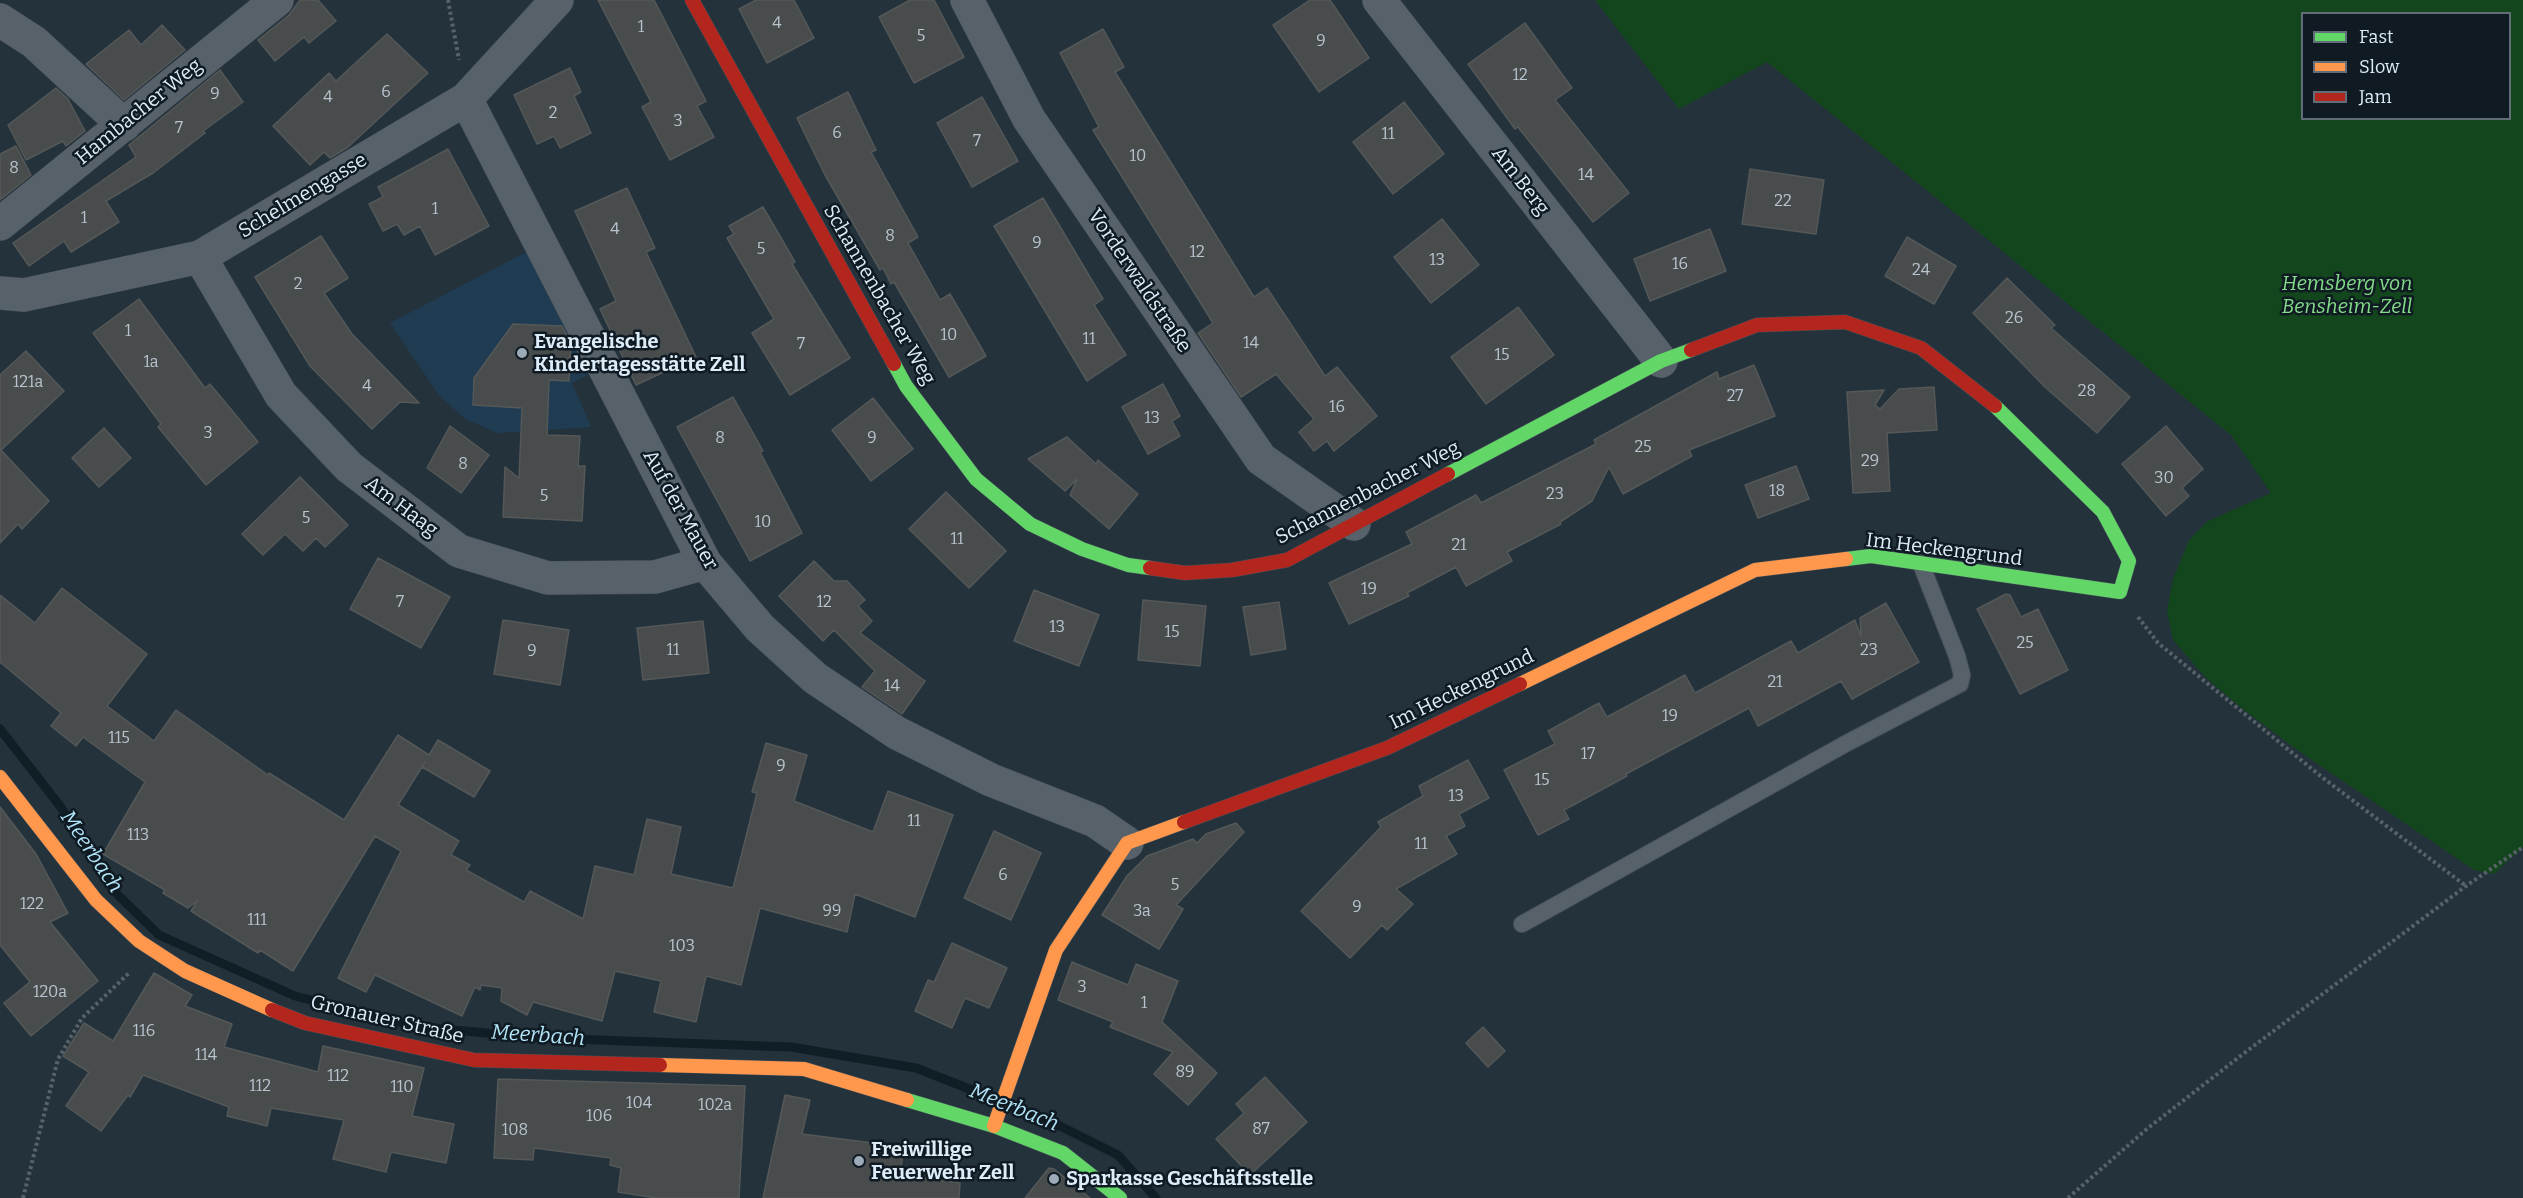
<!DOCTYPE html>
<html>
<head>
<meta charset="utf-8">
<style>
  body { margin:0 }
  #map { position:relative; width:2523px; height:1198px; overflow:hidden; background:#24323c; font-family:Bitter,serif }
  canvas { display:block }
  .legend { position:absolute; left:2301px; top:12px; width:210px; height:108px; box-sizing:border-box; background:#0f1a23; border:2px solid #616e79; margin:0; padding:8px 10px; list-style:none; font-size:18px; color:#ddecf9 }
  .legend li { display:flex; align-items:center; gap:12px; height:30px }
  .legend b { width:30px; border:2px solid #616e79 }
</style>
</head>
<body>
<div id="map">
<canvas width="2523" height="1198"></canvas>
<ul class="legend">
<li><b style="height:8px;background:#63d668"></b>Fast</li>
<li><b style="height:8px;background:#ff974d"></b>Slow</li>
<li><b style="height:8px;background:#b3261e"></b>Jam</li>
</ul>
</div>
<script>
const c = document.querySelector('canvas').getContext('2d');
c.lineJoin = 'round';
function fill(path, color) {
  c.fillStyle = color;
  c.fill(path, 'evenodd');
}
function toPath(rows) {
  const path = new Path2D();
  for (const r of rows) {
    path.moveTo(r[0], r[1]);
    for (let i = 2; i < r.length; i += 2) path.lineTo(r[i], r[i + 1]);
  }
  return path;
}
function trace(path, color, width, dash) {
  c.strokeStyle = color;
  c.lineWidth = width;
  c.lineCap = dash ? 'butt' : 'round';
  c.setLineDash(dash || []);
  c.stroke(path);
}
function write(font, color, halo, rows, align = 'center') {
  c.font = font + ' Bitter,serif';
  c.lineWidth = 5;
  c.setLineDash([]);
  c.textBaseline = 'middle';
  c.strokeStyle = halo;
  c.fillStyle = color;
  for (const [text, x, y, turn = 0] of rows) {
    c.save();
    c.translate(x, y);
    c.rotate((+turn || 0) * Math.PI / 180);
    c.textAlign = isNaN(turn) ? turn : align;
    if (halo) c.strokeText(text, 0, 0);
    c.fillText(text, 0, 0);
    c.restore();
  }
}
const built = toPath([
  [532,249,597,370,572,383,591,427,498,433,465,419,438,394,390,323]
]);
const green = toPath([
  [1595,0,2523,0,2523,847,2494,874,2474,870,2300,752,2244,710,2206,678,2173,640,2167,611,2173,579,2189,540,2208,521,2271,493,2231,435,1767,62,1679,109],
  [2302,14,2510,14,2510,118,2302,118]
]);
const stream = toPath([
  [0,729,60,806,118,895,159,935,295,996,419,1027,543,1038,791,1047,916,1068,1046,1119,1118,1155,1156,1198]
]);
const building = toPath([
  [300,0,318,0,336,21,309,43,304,37,275,61,258,40,289,15,300,0],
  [598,0,654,0,706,101,697,106,714,137,670,160,642,107,651,102,598,0],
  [756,0,794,0,814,38,767,63,739,9,756,0],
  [910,0,934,0,964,57,914,83,879,17,910,0],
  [1310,0,1330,0,1369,58,1319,92,1273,25,1310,0],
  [1525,23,1572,88,1555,100,1629,193,1593,222,1518,127,1515,129,1468,64,1525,23],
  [162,25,185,50,124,100,86,64,129,30,141,45,162,25],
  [1103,29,1124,67,1115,72,1254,297,1267,288,1325,376,1337,367,1377,416,1334,451,1327,441,1314,451,1299,432,1314,419,1276,374,1241,397,1198,333,1213,323,1093,130,1099,127,1060,53,1103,29],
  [387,34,428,73,348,147,330,158,324,152,310,165,273,126,329,73,336,81,387,34],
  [570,68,581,92,574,96,591,133,560,148,554,136,537,144,514,95,570,68],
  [220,70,243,102,203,131,205,133,153,173,106,201,119,222,71,252,64,241,29,266,13,243,136,157,129,145,220,70],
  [56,88,68,99,85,131,66,146,63,141,26,160,8,125,56,88],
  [848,92,876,150,871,152,918,237,908,243,940,300,950,294,986,356,949,377,894,282,891,284,883,268,880,270,825,175,797,118,848,92],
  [982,97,1018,161,972,187,937,123,982,97],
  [1404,102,1444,154,1393,194,1353,142,1404,102],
  [16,146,31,175,0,200,0,154,16,146],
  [448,149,489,226,435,255,420,226,404,235,397,224,383,231,369,204,383,197,378,187,448,149],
  [1750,169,1824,180,1816,234,1742,224,1750,169],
  [627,188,655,248,646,252,696,357,636,385,600,309,616,301,575,211,627,188],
  [1043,198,1103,299,1094,305,1126,355,1087,381,994,226,1043,198],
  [763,207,795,262,792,264,850,358,790,395,752,333,774,319,727,238,734,234,729,226,763,207],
  [1442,219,1479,265,1431,303,1394,257,1442,219],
  [1710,229,1726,271,1650,301,1634,259,1710,229],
  [321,236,348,278,324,293,352,334,419,403,400,402,372,429,310,366,255,277,321,236],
  [1907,237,1956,266,1934,304,1885,276,1907,237],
  [2007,278,2055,325,2051,328,2130,397,2097,433,2045,387,1973,313,2007,278],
  [139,299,205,388,210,384,258,442,206,485,158,427,161,424,93,333,139,299],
  [1518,307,1554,355,1486,404,1451,357,1518,307],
  [513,324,562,326,571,343,569,381,549,380,547,435,580,436,578,466,585,466,582,521,503,517,505,467,519,478,522,408,473,405,474,378,513,324],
  [26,351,64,391,1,450,49,501,22,529,18,524,0,543,0,375,26,351],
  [1754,365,1775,416,1689,450,1692,456,1623,494,1609,467,1592,501,1560,522,1561,524,1507,552,1512,561,1466,586,1456,567,1407,593,1409,596,1349,624,1329,583,1412,544,1406,532,1476,495,1481,503,1596,444,1594,440,1717,372,1719,379,1754,365],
  [1163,384,1180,416,1172,421,1180,436,1148,454,1122,407,1163,384],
  [1934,387,1937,430,1887,433,1890,491,1853,493,1847,392,1884,390,1875,405,1880,409,1899,389,1934,387],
  [733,397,763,451,760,452,802,533,750,561,677,427,733,397],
  [873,398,913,449,871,481,832,430,873,398],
  [450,426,489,455,461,493,427,468,450,426],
  [2166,426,2203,469,2182,488,2189,496,2166,516,2122,464,2166,426],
  [104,428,131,458,99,487,72,458,104,428],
  [1067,437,1096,464,1098,460,1138,494,1109,529,1070,495,1077,479,1065,491,1028,459,1067,437],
  [1796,466,1809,499,1758,518,1745,485,1796,466],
  [300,477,348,525,325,547,316,538,303,551,285,534,263,555,242,534,300,477],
  [946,492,1006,551,969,588,909,529,946,492],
  [378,558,450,597,421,648,350,609,378,558],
  [814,561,834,581,847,581,865,600,858,606,872,621,860,633,925,681,902,714,862,687,875,671,834,630,823,641,779,596,814,561],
  [62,588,147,654,107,706,154,741,176,710,268,775,269,773,344,820,398,735,429,755,438,740,490,771,474,797,422,767,425,762,398,805,459,841,451,855,470,865,466,870,524,902,530,891,583,919,595,866,634,875,647,819,681,827,671,874,733,888,757,793,752,792,766,743,807,755,794,801,873,832,888,791,953,815,915,917,855,894,847,932,760,908,741,985,706,976,696,1022,654,1012,661,981,615,971,602,1021,533,1002,527,1015,501,1001,502,988,481,985,480,990,475,987,462,1016,375,975,366,992,338,978,401,851,375,836,293,971,260,950,258,953,191,911,198,900,188,908,163,893,165,890,103,854,145,782,83,737,76,746,51,726,61,713,0,662,0,595,35,623,62,588],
  [1034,590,1099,615,1079,666,1014,641,1034,590],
  [2006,594,2010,595,2021,617,2038,609,2068,670,2020,694,1977,609,2006,594],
  [1143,600,1206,606,1200,666,1138,660,1143,600],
  [1279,602,1286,649,1251,655,1243,607,1279,602],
  [1886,603,1919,662,1852,699,1841,681,1758,726,1749,708,1626,774,1627,776,1564,810,1569,819,1538,835,1504,770,1555,744,1548,731,1599,703,1607,717,1685,675,1695,693,1791,641,1798,653,1855,620,1861,637,1860,618,1886,603],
  [503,620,569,630,560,685,494,674,503,620],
  [703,621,709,673,643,680,637,628,703,621],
  [1468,760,1489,798,1459,814,1465,826,1446,836,1457,854,1396,889,1413,904,1387,930,1382,925,1350,958,1301,911,1381,827,1378,822,1423,796,1419,786,1468,760],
  [0,807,36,854,68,913,50,922,98,981,31,1036,4,1003,30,982,0,945,0,807],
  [1236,823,1244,832,1176,905,1183,909,1159,949,1102,915,1127,876,1147,856,1193,839,1197,843,1206,834,1236,823],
  [994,831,1041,853,1011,920,964,898,994,831],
  [952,943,1007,968,989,1008,965,998,952,1028,915,1011,928,980,934,982,952,943],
  [1072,962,1128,985,1136,964,1178,981,1162,1022,1217,1073,1188,1105,1154,1074,1173,1052,1110,1027,1113,1022,1058,1000,1072,962],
  [154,973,192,995,185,1006,232,1024,224,1047,318,1072,323,1046,424,1068,412,1116,454,1124,446,1163,391,1152,386,1172,333,1159,344,1120,271,1108,267,1126,227,1116,229,1107,143,1075,130,1097,128,1095,101,1131,66,1106,89,1072,63,1056,84,1023,113,1041,154,973],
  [1483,1027,1505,1051,1488,1067,1466,1043,1483,1027],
  [1265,1077,1307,1122,1250,1175,1216,1139,1244,1113,1236,1104,1265,1077],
  [498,1079,745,1086,739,1198,656,1198,618,1192,621,1168,610,1165,611,1158,534,1148,533,1160,494,1158,498,1079],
  [785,1095,810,1100,802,1134,904,1147,900,1175,960,1183,959,1198,763,1198,785,1095],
  [1049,1168,1054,1169,1090,1198,1025,1198,1049,1168]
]);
const path = toPath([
  [448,0,459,60],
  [2138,617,2158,643,2323,778,2466,886],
  [23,1198,58,1059,82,1018,130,972],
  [2068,1198,2148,1128,2243,1054,2466,886,2523,847]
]);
const lane = toPath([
  [1522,924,1847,743,1960,684,1962,675,1957,656,1921,564]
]);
const street = toPath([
  [967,0,1029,119,1261,459,1354,524],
  [1379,0,1661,361],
  [0,20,34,42,124,125],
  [466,99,705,563,760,628,815,678,897,733,991,780,1095,821,1127,843],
  [0,224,277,0],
  [200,257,281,395,349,467,459,551,548,578,655,577,705,563],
  [0,293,24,295,200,257,466,99,557,0]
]);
const fast = toPath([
  [894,364,906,386,976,479,1030,524,1082,549,1128,565,1150,568],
  [1448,474,1661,361,1691,350],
  [1846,559,1871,556,2120,592,2129,561,2103,512,1995,406],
  [907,1100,994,1126,1063,1153,1120,1198]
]);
const slow = toPath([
  [1520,684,1755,570,1846,559],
  [0,777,96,900,139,941,185,971,272,1010],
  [660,1065,804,1069,907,1100],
  [994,1126,1056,950,1127,843,1184,822]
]);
const jam = toPath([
  [692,0,894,364],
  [1691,350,1757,325,1845,322,1921,348,1995,406],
  [1150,568,1185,573,1232,570,1287,560,1448,474],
  [1184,822,1387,748,1520,684],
  [272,1010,305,1023,474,1060,660,1065]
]);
const markers = [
  [522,353,6,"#9cabb7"],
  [859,1161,6,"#9cabb7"],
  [1054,1179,6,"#9cabb7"]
];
const numberNames = [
  ["4",777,24],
  ["1",641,28],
  ["5",921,37],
  ["9",1321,42],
  ["12",1520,76],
  ["6",386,93],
  ["9",215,95],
  ["4",328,98],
  ["2",553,114],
  ["3",678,122],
  ["7",179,129],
  ["6",837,134],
  ["11",1388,135],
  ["7",977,142],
  ["10",1138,157],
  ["8",14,169],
  ["14",1586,176],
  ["22",1783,202],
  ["1",435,210],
  ["1",84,219],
  ["4",615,230],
  ["8",890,237],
  ["9",1037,244],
  ["5",761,250],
  ["12",1197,253],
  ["13",1437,261],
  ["16",1680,265],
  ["24",1921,271],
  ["2",298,285],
  ["26",2014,319],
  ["1",128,332],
  ["10",949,336],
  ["11",1089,340],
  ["14",1251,344],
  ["7",801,345],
  ["15",1502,356],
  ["1a",151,363],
  ["121a",28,383],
  ["4",367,387],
  ["28",2087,392],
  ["27",1735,397],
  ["16",1337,408],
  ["13",1152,419],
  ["3",208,434],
  ["8",720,439],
  ["9",872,439],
  ["25",1643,448],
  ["29",1870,462],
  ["8",463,465],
  ["30",2164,479],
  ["18",1777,492],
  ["23",1555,495],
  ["5",544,497],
  ["5",306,519],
  ["10",763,523],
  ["11",957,540],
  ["21",1459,546],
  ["19",1369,590],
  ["7",400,603],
  ["12",824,603],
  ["13",1057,628],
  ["15",1172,633],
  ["25",2025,644],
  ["11",673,651],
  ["23",1869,651],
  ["9",532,652],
  ["21",1775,683],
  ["14",892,687],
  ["19",1670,717],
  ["115",119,739],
  ["17",1588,755],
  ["9",781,767],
  ["15",1542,781],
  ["13",1456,797],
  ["11",914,822],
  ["113",138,836],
  ["11",1421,845],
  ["6",1003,876],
  ["5",1175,886],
  ["122",32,905],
  ["9",1357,908],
  ["99",832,912],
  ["3a",1142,912],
  ["111",257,921],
  ["103",682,947],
  ["3",1082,988],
  ["120a",50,993],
  ["1",1144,1004],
  ["116",144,1032],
  ["114",206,1056],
  ["89",1185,1073],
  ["112",338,1077],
  ["112",260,1087],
  ["110",402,1088],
  ["104",639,1104],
  ["102a",715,1106],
  ["106",599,1117],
  ["87",1261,1130],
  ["108",515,1131]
];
const streetNames = [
  ["Hambacher Weg",139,112,-39],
  ["Am Berg",1520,181,52],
  ["Schelmengasse",303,196,-31],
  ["Vorderwaldstraße",1139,281,56],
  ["Schannenbacher Weg",879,295,60],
  ["Schannenbacher Weg",1368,493,-27],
  ["Am Haag",401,507,37],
  ["Auf der Mauer",680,510,61],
  ["Im Heckengrund",1944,550,7],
  ["Im Heckengrund",1462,690,-26],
  ["Gronauer Straße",387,1020,13]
];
const parkNames = [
  ["Hemsberg von",2347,284],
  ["Bensheim-Zell",2347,307]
];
const poiNames = [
  ["Evangelische",534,342],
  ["Kindertagesstätte Zell",534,365],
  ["Freiwillige",871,1150],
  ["Feuerwehr Zell",871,1173],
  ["Sparkasse Geschäftsstelle",1066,1179]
];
const waterNames = [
  ["Meerbach",91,852,56],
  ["Meerbach",538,1036,4],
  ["Meerbach",1014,1108,22]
];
fill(built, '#1f3c53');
fill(green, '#14461d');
trace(stream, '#101f25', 9);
fill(building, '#484c4d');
trace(building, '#555858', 1.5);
trace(lane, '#455059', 18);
trace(street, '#455059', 34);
trace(fast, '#455059', 15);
trace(slow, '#455059', 15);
trace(jam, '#455059', 15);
trace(path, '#586269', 4, [3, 3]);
trace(lane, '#576169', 16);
trace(street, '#576169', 33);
trace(fast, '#63d668', 14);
trace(slow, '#ff974d', 14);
trace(jam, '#b3261e', 14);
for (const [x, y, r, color] of markers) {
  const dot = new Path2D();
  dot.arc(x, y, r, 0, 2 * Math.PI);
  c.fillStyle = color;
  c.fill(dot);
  trace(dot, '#0f1a23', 2);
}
write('16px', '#b8c4ce', null, numberNames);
write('20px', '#ddecf9', '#0f1a23', streetNames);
write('italic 20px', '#84dc88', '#0f1a23', parkNames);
write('bold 20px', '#ddecf9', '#0f1a23', poiNames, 'left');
write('italic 21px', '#b2e4f7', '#0f1a23', waterNames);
</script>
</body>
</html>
